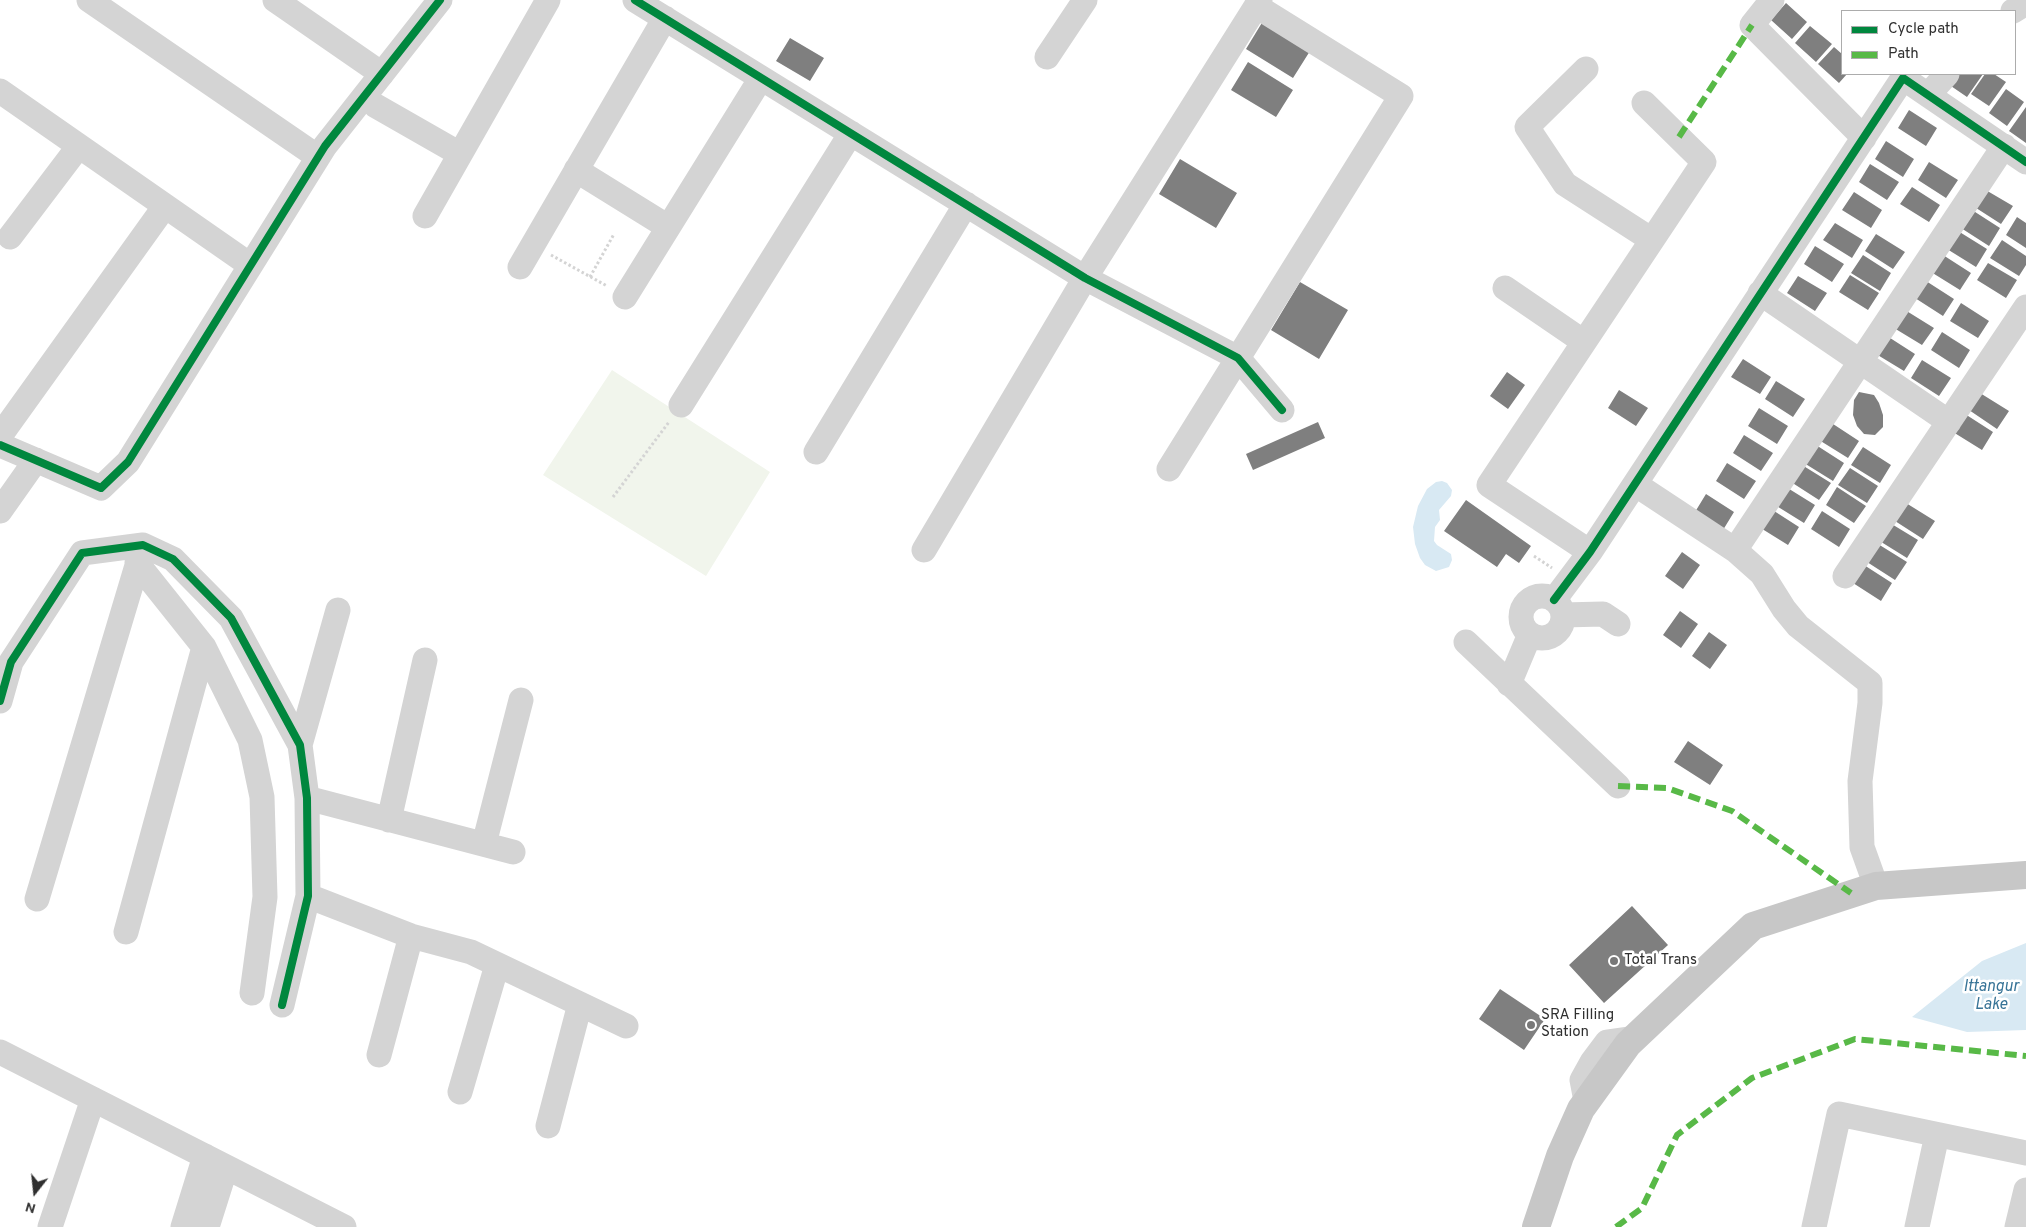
<!DOCTYPE html>
<html>
<head>
<meta charset="utf-8">
<style>
  body { margin:0 }
  #map { position:relative; width:2026px; height:1227px; overflow:hidden; background:#fff; font-family:Overpass,sans-serif }
  canvas { display:block }
  .legend { position:absolute; left:1841px; top:10px; width:175px; height:65px; box-sizing:border-box; background:#fff; border:1px solid #acacac; margin:0; padding:6px 9px; list-style:none; font-size:15px; color:#2f2f2f }
  .legend li { display:flex; align-items:center; gap:10px; height:25px }
  .legend b { width:25px; border:1px solid #acacac }
  .north { position:absolute; left:10px; top:1167px; width:50px; height:50px; -webkit-text-stroke:4px #fff; paint-order:stroke; rotate:196deg; font-size:14px; font-weight:700; line-height:20px; text-align:center; color:#2f2f2f }
  .north::after { content:''; display:block; margin:auto; width:18px; height:22px; background:#2f2f2f; clip-path:polygon(50% 0,100% 100%,50% 72%,0 100%) }
</style>
</head>
<body>
<div id="map">
<canvas width="2026" height="1227"></canvas>
<ul class="legend">
<li><b style="height:6px;background:#00873e"></b>Cycle path</li>
<li><b style="height:6px;background:#58b947"></b>Path</li>
</ul>
<div class="north">N</div>
</div>
<script>
const c = document.querySelector('canvas').getContext('2d');
c.lineJoin = 'round';
function fill(path, color) {
  c.fillStyle = color;
  c.fill(path, 'evenodd');
}
function toPath(rows) {
  const path = new Path2D();
  for (const r of rows) {
    if (r.length === 3) {
      path.moveTo(r[0] + r[2], r[1]);
      path.arc(r[0], r[1], r[2], 0, 2 * Math.PI);
      continue;
    }
    path.moveTo(r[0], r[1]);
    for (let i = 2; i < r.length; i += 2) path.lineTo(r[i], r[i + 1]);
  }
  return path;
}
function trace(path, color, width, dash) {
  c.strokeStyle = color;
  c.lineWidth = width;
  c.lineCap = dash ? 'butt' : 'round';
  c.setLineDash(dash || []);
  c.stroke(path);
}
function write(font, color, halo, rows, align = 'center') {
  c.font = font + ' Overpass,sans-serif';
  c.lineWidth = 5;
  c.setLineDash([]);
  c.textBaseline = 'middle';
  c.strokeStyle = halo;
  c.fillStyle = color;
  for (const [text, x, y, turn = 0] of rows) {
    c.save();
    c.translate(x, y);
    c.rotate((+turn || 0) * Math.PI / 180);
    c.textAlign = isNaN(turn) ? turn : align;
    if (halo) c.strokeText(text, 0, 0);
    c.fillText(text, 0, 0);
    c.restore();
  }
}
const green = toPath([
  [612,370,770,472,706,576,543,475]
]);
const water = toPath([
  [1442,481,1447,483,1452,490,1451,496,1439,510,1440,520,1435,527,1434,541,1437,545,1451,554,1452,560,1449,567,1436,571,1425,565,1420,558,1415,544,1413,527,1418,506,1427,489,1436,482],
  [2026,943,2026,1030,1967,1032,1912,1017,1982,961]
]);
const building = toPath([
  [1786,3,1807,22,1792,39,1771,20],
  [1263,21,1310,51,1293,78,1246,49],
  [1810,26,1832,44,1816,62,1795,43],
  [790,38,824,58,810,81,776,61],
  [1834,47,1842,54,1842,74,1847,74,1839,83,1818,64],
  [1248,62,1293,90,1276,117,1231,90],
  [1956,74,1983,74,1967,97,1948,84],
  [1985,74,1994,74,2006,82,1989,106,1971,94],
  [2006,89,2024,102,2007,126,1989,113],
  [2026,107,2026,143,2009,131],
  [1909,110,1937,128,1926,146,1898,128],
  [1886,141,1914,159,1903,177,1875,159],
  [1180,159,1237,193,1216,228,1159,194],
  [1929,162,1958,180,1946,198,1918,180],
  [1870,164,1899,182,1887,200,1859,182],
  [1912,187,1940,205,1929,222,1900,204],
  [1984,189,2013,206,2001,224,1973,206],
  [1854,192,1882,210,1871,228,1842,210],
  [1972,210,2000,228,1989,246,1961,228],
  [2017,217,2026,223,2026,248,2006,235],
  [1835,223,1863,240,1852,258,1823,240],
  [1958,231,1987,249,1976,267,1947,249],
  [1876,234,1905,252,1893,269,1865,251],
  [2002,240,2026,256,2026,265,2019,276,1990,258],
  [1815,246,1844,264,1832,282,1804,264],
  [1863,255,1891,273,1880,291,1851,273],
  [1943,255,1971,273,1960,290,1931,272],
  [1988,263,2017,280,2006,298,1977,280],
  [1850,275,1879,293,1868,310,1839,292],
  [1798,276,1827,293,1815,311,1787,293],
  [1926,281,1954,299,1943,316,1915,298],
  [1300,282,1348,310,1319,359,1271,330],
  [1961,303,1989,321,1978,338,1950,321],
  [1905,310,1934,328,1922,345,1894,328],
  [1942,332,1970,350,1959,368,1931,350],
  [1887,336,1915,354,1904,371,1876,354],
  [1743,359,1771,377,1760,394,1731,377],
  [1922,360,1951,378,1939,396,1911,378],
  [1507,372,1525,385,1508,409,1490,396],
  [1776,381,1805,399,1793,417,1765,399],
  [1619,390,1648,408,1636,426,1608,408],
  [1859,392,1874,395,1879,403,1883,415,1883,427,1875,435,1864,434,1857,426,1853,415,1854,400],
  [1980,393,2009,411,1997,429,1969,410],
  [1759,408,1788,426,1777,444,1748,426],
  [1965,414,1993,432,1982,450,1953,432],
  [1318,422,1325,438,1253,470,1246,454],
  [1830,422,1859,441,1848,458,1819,440],
  [1744,435,1773,453,1761,471,1733,453],
  [1816,445,1844,463,1833,481,1804,463],
  [1863,447,1891,465,1880,483,1851,465],
  [1727,463,1756,481,1744,499,1716,481],
  [1802,465,1831,483,1819,500,1791,482],
  [1850,468,1878,486,1867,503,1838,485],
  [1786,487,1815,505,1804,523,1775,505],
  [1837,487,1866,506,1854,523,1826,505],
  [1706,494,1734,512,1723,530,1695,512],
  [1466,500,1531,546,1519,563,1506,554,1497,567,1444,531],
  [1906,503,1935,521,1923,539,1895,521],
  [1771,509,1799,527,1788,545,1759,527],
  [1822,511,1850,529,1839,547,1811,529],
  [1890,523,1918,540,1907,558,1878,540],
  [1878,544,1907,562,1895,580,1867,562],
  [1682,552,1700,565,1683,589,1665,576],
  [1864,565,1892,583,1881,601,1853,583],
  [1680,611,1698,624,1681,648,1663,635],
  [1709,632,1727,645,1710,669,1692,656],
  [1688,741,1723,765,1710,785,1674,762],
  [1632,906,1668,945,1604,1003,1569,965],
  [1500,989,1545,1019,1524,1050,1479,1019]
]);
const path = toPath([
  [551,255,607,286],
  [590,277,614,234],
  [613,497,669,422],
  [1534,556,1552,568]
]);
const minor = toPath([
  [89,0,318,157],
  [275,0,382,74],
  [635,0,1085,278,1238,358,1282,410],
  [1772,0,1752,25,1864,138],
  [2013,11,2026,3],
  [1047,57,1085,0],
  [1586,69,1527,127,1565,184,1652,240],
  [0,91,250,265],
  [1928,95,1947,74],
  [376,106,460,154],
  [576,170,668,227],
  [425,216,548,0],
  [10,237,79,146],
  [520,267,665,18],
  [1505,288,1584,342],
  [1760,293,1949,422],
  [625,297,761,78],
  [681,405,851,133],
  [0,436,165,206],
  [0,445,101,488,128,462,325,146,440,0],
  [816,452,966,204],
  [1169,469,1401,96,1256,6],
  [1635,484,1735,550,1762,574,1784,609,1798,626,1870,683,1870,703,1860,781,1862,847,1876,886],
  [0,511,36,460],
  [924,550,1085,278,1260,0],
  [1735,550,2004,146],
  [1590,552,1489,485,1704,162,1644,103],
  [137,563,204,647,250,740,262,797,265,897,252,993],
  [1845,576,2026,307],
  [1542,617,21],
  [1554,600,1590,552,1903,78,2026,162],
  [1563,615,1603,614,1618,624],
  [1466,642,1618,786],
  [1509,684,1530,634],
  [0,701,11,662,82,553,143,545,173,559,231,618,300,745,307,798,308,896,282,1005],
  [300,745,338,610],
  [307,798,513,852],
  [389,820,425,660],
  [484,844,521,700],
  [308,896,411,936,471,952,626,1026],
  [37,899,141,552],
  [126,932,204,647],
  [0,1052,344,1227],
  [379,1055,411,936],
  [460,1092,497,965],
  [1586,1101,1582,1080,1592,1062,1607,1042,1635,1038],
  [548,1126,580,1004],
  [50,1227,93,1099],
  [183,1227,205,1156],
  [207,1227,226,1167],
  [1814,1227,1839,1114,2026,1153],
  [1917,1227,1937,1135],
  [2017,1227,2026,1190]
]);
const major = toPath([
  [1536,1227,1560,1156,1581,1109,1628,1044,1753,926,1876,886,2026,875]
]);
const quiet = toPath([
  [1679,137,1752,25],
  [1618,786,1667,788,1732,811,1851,893],
  [1616,1227,1642,1208,1677,1135,1752,1078,1855,1039,2026,1056]
]);
const cycleway = toPath([
  [635,0,1085,278,1238,358,1282,410],
  [0,445,101,488,128,462,325,146,440,0],
  [1554,600,1590,552,1903,78,2026,162],
  [0,701,11,662,82,553,143,545,173,559,231,618,300,745,307,798,308,896,282,1005]
]);
const markers = [
  [1614,961,5,"#787878"],
  [1531,1025,5,"#787878"]
];
const poiNames = [
  ["Total Trans",1624,961],
  ["SRA Filling",1541,1016],
  ["Station",1541,1033]
];
const waterNames = [
  ["Ittangur",1991,988],
  ["Lake",1991,1006]
];
fill(green, '#f1f5ec');
fill(water, '#d8e9f3');
fill(building, '#7f7f7f');
trace(path, '#d4d4d4', 3, [2.5, 2.5]);
trace(minor, '#d4d4d4', 25);
trace(major, '#c7c7c7', 28);
trace(quiet, '#58b947', 6, [12, 6]);
trace(cycleway, '#00873e', 8);
for (const [x, y, r, color] of markers) {
  const dot = new Path2D();
  dot.arc(x, y, r, 0, 2 * Math.PI);
  c.fillStyle = color;
  c.fill(dot);
  trace(dot, '#fff', 2);
}
write('15px', '#2f2f2f', '#fff', poiNames, 'left');
write('italic 16px', '#387497', '#fff', waterNames);
</script>
</body>
</html>
